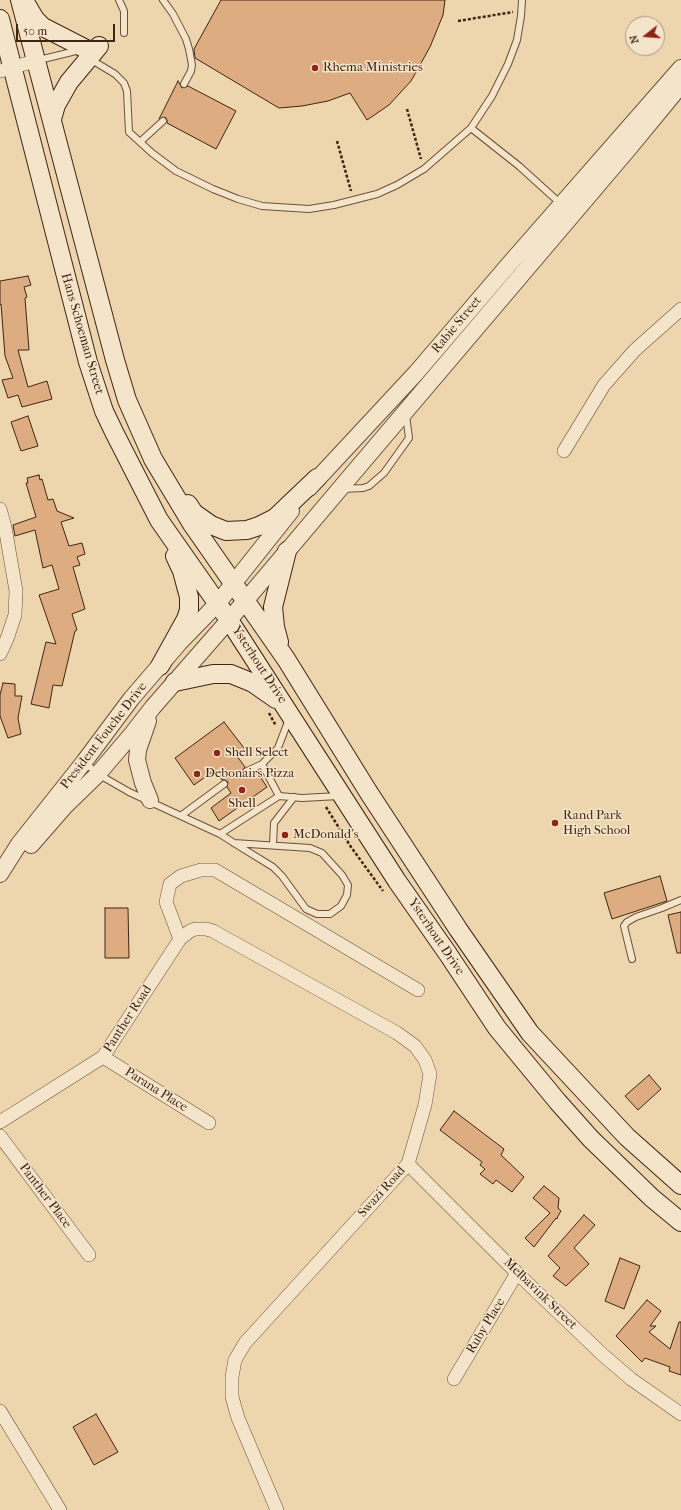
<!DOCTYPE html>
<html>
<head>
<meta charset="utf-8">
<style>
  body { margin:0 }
  #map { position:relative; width:681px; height:1510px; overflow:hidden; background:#edd6ae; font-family:"IM FELL French Canon",serif }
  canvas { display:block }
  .north { position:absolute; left:625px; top:16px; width:40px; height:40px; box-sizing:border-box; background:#f3e4ca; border:1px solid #ac9781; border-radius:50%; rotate:253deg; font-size:11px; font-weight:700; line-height:16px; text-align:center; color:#422414 }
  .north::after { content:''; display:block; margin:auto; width:14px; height:18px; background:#8f2418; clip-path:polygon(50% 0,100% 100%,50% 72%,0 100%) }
  .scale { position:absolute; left:16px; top:24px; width:99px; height:18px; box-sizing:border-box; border:2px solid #422414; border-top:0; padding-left:5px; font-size:12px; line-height:14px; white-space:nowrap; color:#422414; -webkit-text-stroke:3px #f3e4ca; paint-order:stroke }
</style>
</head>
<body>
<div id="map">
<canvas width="681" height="1510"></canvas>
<div class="north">N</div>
<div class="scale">50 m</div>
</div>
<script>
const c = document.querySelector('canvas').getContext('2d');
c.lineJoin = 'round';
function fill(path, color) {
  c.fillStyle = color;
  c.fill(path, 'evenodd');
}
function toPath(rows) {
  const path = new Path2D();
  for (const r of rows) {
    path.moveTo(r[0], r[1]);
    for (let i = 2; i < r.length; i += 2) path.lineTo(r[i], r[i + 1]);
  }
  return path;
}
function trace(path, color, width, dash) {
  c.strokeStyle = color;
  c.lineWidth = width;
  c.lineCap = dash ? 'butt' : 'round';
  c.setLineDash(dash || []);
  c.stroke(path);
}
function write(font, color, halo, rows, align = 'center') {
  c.font = font + ' "IM FELL French Canon",serif';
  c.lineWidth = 3;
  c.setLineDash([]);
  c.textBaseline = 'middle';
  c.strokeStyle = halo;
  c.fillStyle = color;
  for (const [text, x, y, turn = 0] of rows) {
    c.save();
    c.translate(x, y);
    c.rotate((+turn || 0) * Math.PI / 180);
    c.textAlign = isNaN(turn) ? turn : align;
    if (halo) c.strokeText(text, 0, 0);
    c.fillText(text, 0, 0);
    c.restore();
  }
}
const building = toPath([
  [221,0,445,0,443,15,430,47,411,81,389,105,367,120,350,93,328,101,302,106,279,108,195,58,194,49,221,0],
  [178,81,182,88,188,86,236,111,216,149,167,123,167,120,165,117,159,119,178,81],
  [28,276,31,285,24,287,27,297,25,298,29,350,18,350,28,387,47,381,52,399,22,407,18,395,8,398,2,380,13,378,5,356,1,304,0,305,0,281,28,276],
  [28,416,38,446,21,451,11,422,28,416],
  [39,475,40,480,42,479,48,500,53,499,57,511,74,518,61,522,69,546,82,543,85,554,77,557,80,565,73,567,85,609,72,614,77,630,75,631,62,686,53,685,49,708,31,704,46,642,56,644,39,595,59,589,52,565,43,568,35,530,15,536,13,525,36,517,26,483,28,483,27,478,39,475],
  [3,683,15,684,15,696,22,696,18,718,21,734,8,738,0,716,0,695,3,683],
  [224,722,244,748,236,755,245,767,243,770,243,773,246,775,250,775,251,776,257,772,267,787,219,821,211,808,231,793,227,787,228,782,225,780,222,780,215,770,194,785,175,758,224,722],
  [660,876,667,901,612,919,604,893,660,876],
  [105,908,128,908,129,958,105,958,105,908],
  [681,912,681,953,677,953,668,915,681,912],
  [649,1075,661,1089,638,1110,625,1096,649,1075],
  [454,1111,504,1149,501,1155,524,1177,512,1192,496,1180,493,1184,480,1174,485,1169,480,1165,482,1162,440,1130,454,1111],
  [544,1186,559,1198,558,1208,561,1211,558,1216,557,1219,556,1218,534,1247,525,1238,550,1213,533,1198,544,1186],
  [584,1215,595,1225,574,1248,589,1264,566,1286,553,1276,560,1268,548,1256,584,1215],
  [620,1258,640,1266,624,1309,605,1301,620,1258],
  [647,1300,661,1311,650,1326,656,1326,649,1332,670,1349,679,1322,681,1322,681,1375,669,1371,670,1367,645,1358,642,1362,616,1336,647,1300],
  [96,1414,118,1452,94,1465,73,1427,96,1414]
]);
const path = toPath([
  [458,21,513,12],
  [407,109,421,159],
  [337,141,351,191],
  [269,713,276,726],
  [326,807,351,847,383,891]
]);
const service = toPath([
  [119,0,124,11,124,33],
  [163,0,173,14,186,39,189,49,192,65,191,71,184,84],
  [522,0,521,16,517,40,508,64,492,96,471,128,519,166,561,204],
  [90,59,115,74,124,83,127,91,129,132,152,153,176,171,213,189,238,199,262,206,309,209,334,205,377,194,397,185,424,169,471,128],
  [39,60,80,50],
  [140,142,163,121],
  [343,489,363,488,369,486,384,473,409,438,406,415],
  [84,762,98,774,129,792,220,834,279,796,302,798,339,796],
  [247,771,262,764],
  [279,796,262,764,278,748,289,719],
  [182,815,224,784],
  [220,834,234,843,273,867,282,876,306,909,317,914,330,914,341,906,347,895,348,885,342,875,322,853,310,848,234,843],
  [273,845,274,823,294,797],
  [632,959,624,926,627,922,636,917,662,908,681,900]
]);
const minor = toPath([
  [0,71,35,61],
  [564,451,604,385,635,350,681,309],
  [0,509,5,527,16,591,15,615,7,639,0,654],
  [180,939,166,902,170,884,181,876,201,870,215,870,418,990],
  [103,1057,209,1123],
  [0,1122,103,1057,180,939,190,931,195,929,206,929,213,931,397,1033,415,1046,425,1060,430,1074,425,1105,408,1164,245,1343,235,1360,232,1377,232,1397,238,1418,277,1510],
  [0,1136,89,1255],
  [408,1164,517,1273,603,1355,631,1379,681,1414],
  [454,1379,517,1273],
  [0,1411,60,1510]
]);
const tertiary = toPath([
  [309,488,416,373,511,262,681,68],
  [148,721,138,750,137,760,143,783,150,800],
  [31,845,65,806,98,774,132,734,153,707,229,620,349,478,630,147,681,85],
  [0,874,19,844,84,762,131,699,180,642,217,604,291,511]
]);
const secondary = toPath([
  [20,0,115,360,127,400,153,459,192,524,286,659,369,793,458,929,530,1033,627,1137,681,1185],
  [25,2,35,19,43,27,86,49],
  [0,19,88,362,104,411,114,432,159,520,229,620,397,881,448,954,497,1028,558,1102,591,1139,652,1198,681,1222],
  [52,119,56,105,69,82,99,46],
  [188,504,194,513,211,525,226,531,247,530,259,526,275,518,317,478],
  [279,642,275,627,273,607,287,551],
  [160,666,186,619,189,610,189,597,186,586,182,571,175,556],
  [175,682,213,674,231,674,253,683,276,699]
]);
const markers = [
  [315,68,4,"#8f2418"],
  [217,753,4,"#8f2418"],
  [197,774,4,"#8f2418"],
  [242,790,4,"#8f2418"],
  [555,823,4,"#8f2418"],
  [285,835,4,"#8f2418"]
];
const poiNames = [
  ["Rhema Ministries",323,68],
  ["Shell Select",225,753],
  ["Debonairs Pizza",205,774],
  ["Shell",242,804,"center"],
  ["Rand Park",563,816],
  ["High School",563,831],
  ["McDonald's",293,835]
];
const streetNames = [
  ["Rabie Street",457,325,-50],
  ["Hans Schoeman Street",82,334,74],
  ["Ysterhout Drive",259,665,57],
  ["President Fouche Drive",104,736,-52],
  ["Ysterhout Drive",436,937,56],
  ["Panther Road",128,1019,-57],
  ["Parana Place",156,1090,32],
  ["Swazi Road",382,1192,-48],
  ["Panther Place",45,1196,53],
  ["Melbavink Street",540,1294,44],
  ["Ruby Place",486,1326,-59]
];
fill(building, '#ddac80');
trace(building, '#422414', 1);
trace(service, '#6d503a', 8);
trace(minor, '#6d503a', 14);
trace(tertiary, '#6d503a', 18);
trace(secondary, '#422414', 20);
trace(path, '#422414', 2.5, [3, 2]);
trace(service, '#f3e4ca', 6);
trace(minor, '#f3e4ca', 13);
trace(tertiary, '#f3e4ca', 16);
trace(secondary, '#f3e4ca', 18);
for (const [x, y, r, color] of markers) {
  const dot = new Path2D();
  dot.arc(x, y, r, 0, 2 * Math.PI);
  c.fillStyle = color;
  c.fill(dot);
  trace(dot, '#f3e4ca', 1.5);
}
write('13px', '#422414', '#f3e4ca', poiNames, 'left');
write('13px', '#422414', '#f3e4ca', streetNames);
</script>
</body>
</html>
